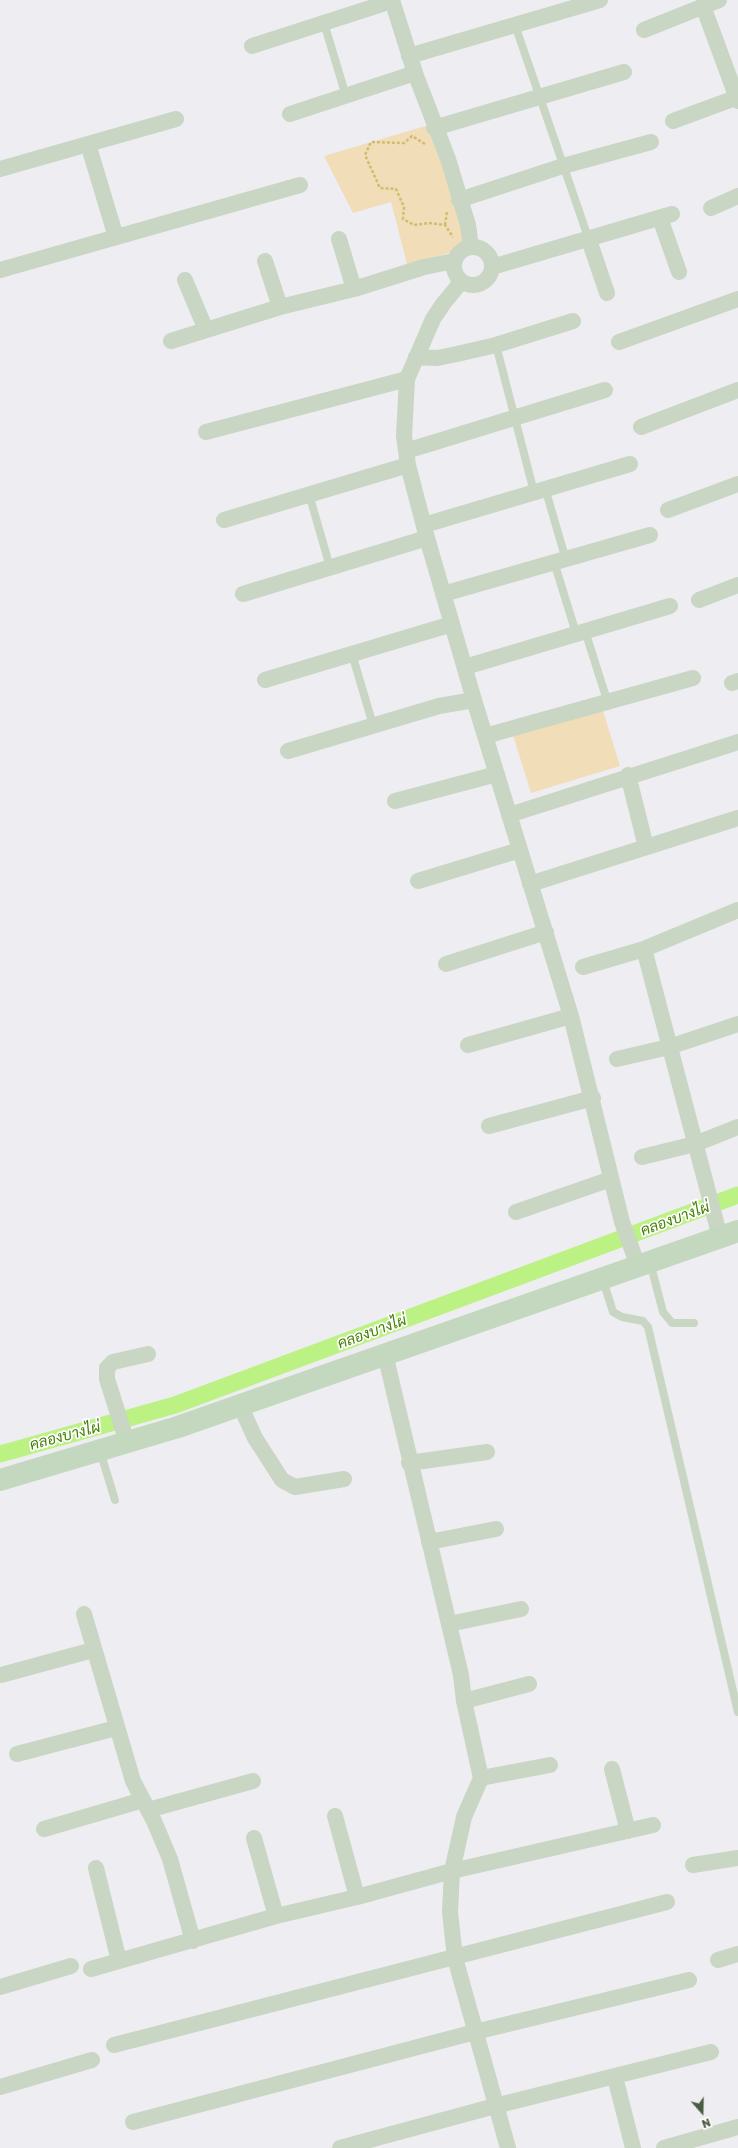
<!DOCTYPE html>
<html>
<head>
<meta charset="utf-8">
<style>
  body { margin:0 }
  #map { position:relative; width:738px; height:2148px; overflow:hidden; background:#eeedf1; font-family:"Golos Text",sans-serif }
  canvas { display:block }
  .north { position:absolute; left:682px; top:2092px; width:40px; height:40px; -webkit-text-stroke:3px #fff; paint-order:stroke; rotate:160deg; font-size:11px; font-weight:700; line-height:16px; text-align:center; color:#4b5c45 }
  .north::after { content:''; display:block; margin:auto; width:14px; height:18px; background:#4b5c45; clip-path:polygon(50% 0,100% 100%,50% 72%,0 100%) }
</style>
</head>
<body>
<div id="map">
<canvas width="738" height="2148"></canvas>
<div class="north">N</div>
</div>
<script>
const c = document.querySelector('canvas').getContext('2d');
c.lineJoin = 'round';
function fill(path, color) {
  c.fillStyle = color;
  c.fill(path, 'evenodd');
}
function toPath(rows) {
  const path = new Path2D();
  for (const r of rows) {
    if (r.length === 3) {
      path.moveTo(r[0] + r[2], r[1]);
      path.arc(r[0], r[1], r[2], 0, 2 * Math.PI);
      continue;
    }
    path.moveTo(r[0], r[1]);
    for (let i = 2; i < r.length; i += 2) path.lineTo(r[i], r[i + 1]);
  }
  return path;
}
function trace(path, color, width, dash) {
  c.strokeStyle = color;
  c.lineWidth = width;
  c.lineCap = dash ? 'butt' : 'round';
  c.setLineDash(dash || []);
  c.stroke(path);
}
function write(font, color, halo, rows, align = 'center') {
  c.font = font + ' "Golos Text",Sarabun,sans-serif';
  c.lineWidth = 3.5;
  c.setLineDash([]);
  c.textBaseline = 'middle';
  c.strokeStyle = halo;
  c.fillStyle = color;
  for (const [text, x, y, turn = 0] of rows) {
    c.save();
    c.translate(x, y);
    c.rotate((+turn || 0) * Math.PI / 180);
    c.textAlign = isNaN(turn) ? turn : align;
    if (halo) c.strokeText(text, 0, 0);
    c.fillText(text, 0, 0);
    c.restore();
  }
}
const green = toPath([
  [439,122,472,228,460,250,407,264,391,202,353,213,324,156],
  [601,704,620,766,531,793,512,732]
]);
const canal = toPath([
  [0,1454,175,1405,738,1195]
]);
const path = toPath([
  [425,144,412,136,404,143,371,142,365,155,380,188,396,189,404,207,403,219,414,225,429,223,445,225,453,237],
  [445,225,447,212]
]);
const lane = toPath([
  [324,23,346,96],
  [515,25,589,240],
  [496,345,534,492],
  [545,488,566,560],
  [309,494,330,567],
  [554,562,576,633],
  [585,631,608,703],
  [352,654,373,725],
  [650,1262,663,1312,672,1323,694,1323],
  [603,1280,613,1312,622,1317,643,1321,648,1327,738,1712],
  [100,1451,115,1500]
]);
const street = toPath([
  [392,0,415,73,448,159,468,225,471,247],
  [703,6,738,101],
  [644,30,719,0],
  [252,46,392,1],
  [409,56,600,0],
  [290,114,415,73],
  [673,121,738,97],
  [434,128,624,72],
  [88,144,116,237],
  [0,169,176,119],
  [459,200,563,166,651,142],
  [711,208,738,196],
  [660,218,679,272],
  [339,239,354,289],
  [589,240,607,293],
  [473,266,19],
  [265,261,280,307],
  [492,267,672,214],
  [0,270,300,185],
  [185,280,206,330],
  [461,282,443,304,433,319,407,379,404,436,408,465,427,538,474,700,571,1016,622,1222,638,1266],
  [171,341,280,307,354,289,424,267,454,261],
  [619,342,738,299],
  [416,357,437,358,457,354,496,345,573,321],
  [641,427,738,390],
  [206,432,407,379],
  [406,451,605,390],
  [668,510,738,484],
  [224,520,408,465],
  [424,525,630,464],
  [243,594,427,538],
  [443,594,650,535],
  [699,600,738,585],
  [465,667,670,606],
  [265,680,452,624],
  [732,683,738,681],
  [485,736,693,678],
  [288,751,439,706,474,700],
  [628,775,646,847],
  [395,801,497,774],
  [509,815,738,742],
  [418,881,520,850],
  [530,884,738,818],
  [644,949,720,1237],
  [446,964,546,932],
  [583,967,644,949,738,910],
  [468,1045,571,1016],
  [617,1059,669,1047,738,1024],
  [489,1126,593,1098],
  [642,1157,695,1144,738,1127],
  [516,1212,611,1179],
  [385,1354,461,1675,464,1701,481,1778,464,1817,452,1871,450,1912,455,1958,508,2148],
  [240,1405,255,1438,282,1480,295,1487,344,1479],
  [127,1442,107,1379,107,1368,113,1362,148,1354],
  [409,1463,487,1452],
  [429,1542,496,1529],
  [84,1614,133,1781,154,1821,170,1859,193,1941],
  [449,1624,521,1609],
  [1,1675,93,1650],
  [464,1701,529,1684],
  [17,1754,116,1728],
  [612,1769,628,1831],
  [481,1778,550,1765],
  [148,1810,253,1781],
  [335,1816,357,1897],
  [44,1829,143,1800],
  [254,1838,276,1916],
  [693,1865,738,1858],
  [96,1868,119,1961],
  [718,1960,738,1954],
  [91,1969,276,1916,357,1897,452,1871,653,1825],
  [0,1987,71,1966],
  [114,2045,667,1902],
  [615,2077,633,2148],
  [0,2087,92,2060],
  [133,2122,475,2032,689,1980],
  [340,2148,495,2106,711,2052],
  [664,2148,738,2127]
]);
const secondary = toPath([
  [0,1480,178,1427,738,1231]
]);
const waterNames = [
  ["คลองบางไผ่",675,1219,-20],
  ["คลองบางไผ่",372,1332,-20],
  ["คลองบางไผ่",65,1436,-15]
];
fill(green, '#f1deb9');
trace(canal, '#bcf183', 17);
trace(path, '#d1bc6f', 2.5, [3, 2]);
trace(lane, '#c8d6c3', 8);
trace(street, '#c8d6c3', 16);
trace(secondary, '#c4d8bf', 22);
write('italic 15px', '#468107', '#fff', waterNames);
</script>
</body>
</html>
